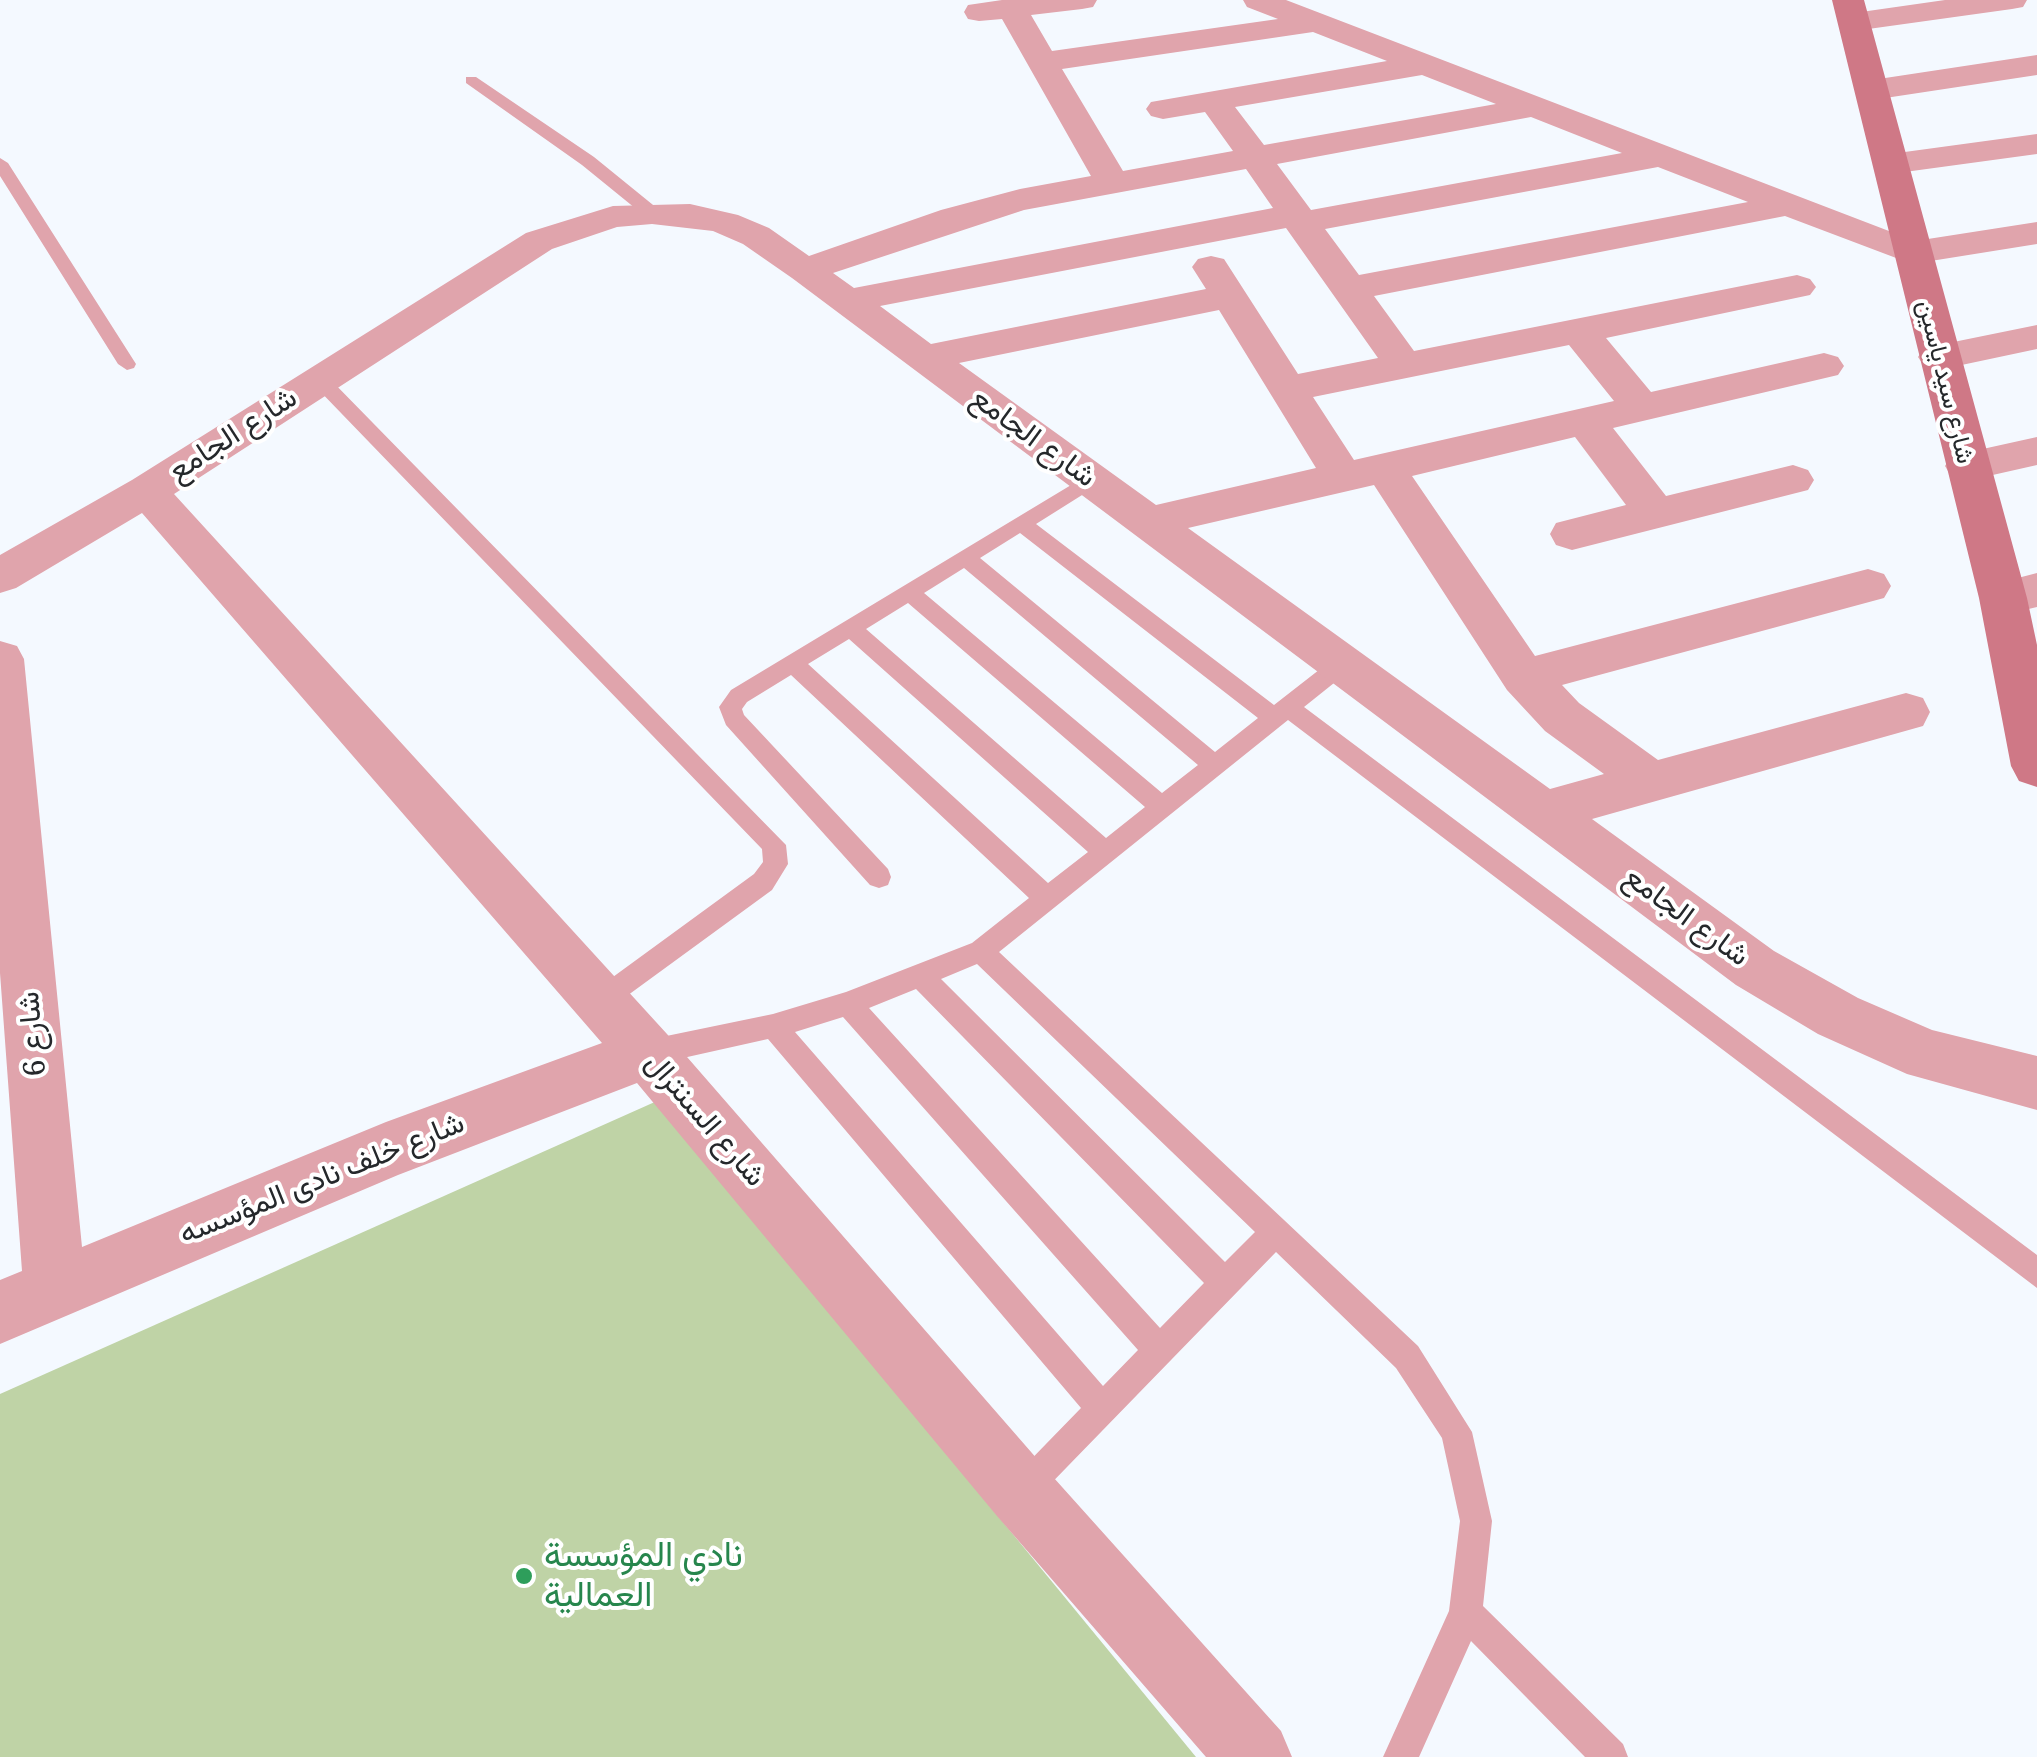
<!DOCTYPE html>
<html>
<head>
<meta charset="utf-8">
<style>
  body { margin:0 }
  canvas { display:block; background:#f4f9ff }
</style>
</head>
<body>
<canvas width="2037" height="1757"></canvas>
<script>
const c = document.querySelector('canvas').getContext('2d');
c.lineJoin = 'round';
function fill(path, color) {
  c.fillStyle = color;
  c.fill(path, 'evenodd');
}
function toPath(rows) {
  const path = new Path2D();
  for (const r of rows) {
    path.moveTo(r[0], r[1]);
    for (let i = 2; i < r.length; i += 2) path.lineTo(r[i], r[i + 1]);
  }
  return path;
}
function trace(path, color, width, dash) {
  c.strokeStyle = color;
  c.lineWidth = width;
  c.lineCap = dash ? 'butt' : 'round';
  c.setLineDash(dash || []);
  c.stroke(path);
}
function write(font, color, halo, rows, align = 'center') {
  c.font = font + ' "Noto Serif",Vazirmatn,serif';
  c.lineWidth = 8;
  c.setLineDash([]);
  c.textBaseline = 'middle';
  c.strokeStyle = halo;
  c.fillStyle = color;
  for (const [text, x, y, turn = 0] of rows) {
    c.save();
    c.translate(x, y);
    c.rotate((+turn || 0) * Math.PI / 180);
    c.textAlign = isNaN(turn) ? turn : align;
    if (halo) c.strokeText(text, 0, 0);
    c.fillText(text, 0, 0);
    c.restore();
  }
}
const green = toPath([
  [657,1101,1196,1757,0,1757,0,1394]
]);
const lane = toPath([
  [466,77,476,77,594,157,658,209,658,217,646,217,582,165,466,83,466,77],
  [0,158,8,163,136,364,134,368,127,370,118,364,0,176,0,158],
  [320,374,327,376,786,845,788,864,772,890,609,1009,600,1013,591,1009,587,1001,591,993,754,874,763,862,762,849,313,384,310,380,320,374],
  [1091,473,1101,480,1098,485,1036,524,1274,705,1333,659,1349,659,1352,665,1349,671,1304,707,2037,1255,2037,1288,1288,720,999,952,1418,1346,1472,1432,1492,1521,1483,1606,1623,1744,1628,1757,1585,1757,1471,1641,1419,1757,1383,1757,1449,1611,1460,1521,1442,1438,1396,1368,1276,1252,1032,1503,1021,1508,1010,1503,1005,1492,1010,1481,1081,1408,768,1039,647,1066,637,1062,633,1053,637,1044,647,1040,773,1014,846,992,972,943,1029,898,791,675,747,702,742,709,744,715,888,869,891,877,888,885,879,888,870,885,726,725,719,707,731,690,1091,473],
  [1020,533,1258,718,1215,752,980,558,1020,533],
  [964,568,1198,765,1162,793,924,593,964,568],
  [908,603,1145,807,1106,838,866,629,908,603],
  [849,639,1088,852,1048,883,808,664,849,639],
  [977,964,1255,1232,1225,1262,941,979,977,964],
  [916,989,1204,1283,1160,1328,869,1008,916,989],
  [843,1017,1138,1350,1103,1386,795,1032,843,1017]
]);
const street = toPath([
  [1002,0,1097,0,1093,7,1082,9,1031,15,1052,51,1278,19,1247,7,1243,0,1286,0,1915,241,2037,222,2037,244,1912,264,1785,216,1374,296,1414,351,1797,275,1810,279,1816,287,1810,295,1606,338,1651,392,1824,353,1838,357,1844,366,1838,375,1613,428,1666,496,1793,465,1808,470,1814,480,1808,490,1572,550,1556,545,1550,534,1556,523,1626,505,1575,437,1412,476,1535,656,1868,569,1884,574,1891,586,1884,598,1562,685,1579,703,1658,760,1906,693,1923,698,1930,712,1923,726,1592,819,1774,951,1858,998,1932,1030,2037,1056,2037,1110,1907,1074,1818,1034,1736,985,792,278,743,244,713,231,652,224,617,227,552,249,174,494,667,1034,1045,1468,1281,1731,1292,1757,1206,1757,997,1516,637,1083,398,1175,0,1344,0,1280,22,1271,0,973,0,641,17,646,24,659,82,1247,386,1122,602,1043,142,513,16,588,0,593,0,555,132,480,526,233,613,206,690,204,738,215,769,228,809,256,941,210,1020,189,1091,176,1002,19,979,21,968,19,964,12,968,5,1002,0],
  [1313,32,1387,61,1151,102,1146,109,1151,116,1163,119,1205,112,1233,151,1123,171,1062,69,1313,32],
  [1422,75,1496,104,1264,145,1235,107,1422,75],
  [1531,117,1622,153,1311,210,1277,164,1531,117],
  [1658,167,1748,202,1359,275,1325,229,1658,167],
  [1246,169,1273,208,854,288,833,273,1024,210,1246,169],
  [1286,228,1378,358,1298,374,1224,259,1211,256,1198,259,1192,267,1206,289,931,344,880,306,1286,228],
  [1219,310,1316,468,1156,505,959,363,1219,310],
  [1569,345,1614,401,1354,460,1313,397,1569,345],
  [1374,485,1507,690,1545,731,1604,774,1550,789,1188,528,1374,485],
  [1945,0,2027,0,2023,7,2012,9,1854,31,1843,29,1838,22,1843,15,1854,13,1945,0],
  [2037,55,2037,75,1872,100,1860,97,1856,90,1860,83,1872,80,2037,55],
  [2037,134,2037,154,1890,174,1878,171,1873,164,1878,157,1890,154,2037,134],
  [2037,325,2037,349,1938,370,1924,366,1918,357,1924,348,2037,325],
  [2037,437,2037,465,1966,481,1951,476,1945,466,1951,456,2037,437],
  [2037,573,2037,607,2003,615,1987,610,1980,598,1987,586,2037,573]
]);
const secondary = toPath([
  [1832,0,1864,0,2027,598,2037,645,2037,787,2019,781,2011,766,1979,598,1832,0]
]);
const markers = [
  [524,1576,10,"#2e9e5b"]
];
const farStreetnames = [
  ["شارع سيد ياسين",1945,382,76]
];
const streetNames = [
  ["شارع الجامع",233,435,-33],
  ["شارع الجامع",1033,438,36],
  ["شارع الجامع",1686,917,36],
  ["شارع 6",33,1034,-95],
  ["شارع السنترال",705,1120,49],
  ["شارع خلف نادى المؤسسه",322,1179,-22]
];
const nearLeisurenames = [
  ["نادي المؤسسة",544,1556],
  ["العمالية",544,1596]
];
fill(green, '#bfd3a6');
fill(lane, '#e0a4ac');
fill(street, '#e0a4ac');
fill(secondary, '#cf7886');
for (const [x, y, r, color] of markers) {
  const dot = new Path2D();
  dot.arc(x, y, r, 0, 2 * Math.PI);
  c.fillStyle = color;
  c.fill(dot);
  trace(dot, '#fff', 4);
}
write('25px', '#25282b', '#fff', farStreetnames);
write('30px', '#25282b', '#fff', streetNames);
write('35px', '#27864d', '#fff', nearLeisurenames, 'left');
</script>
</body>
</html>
